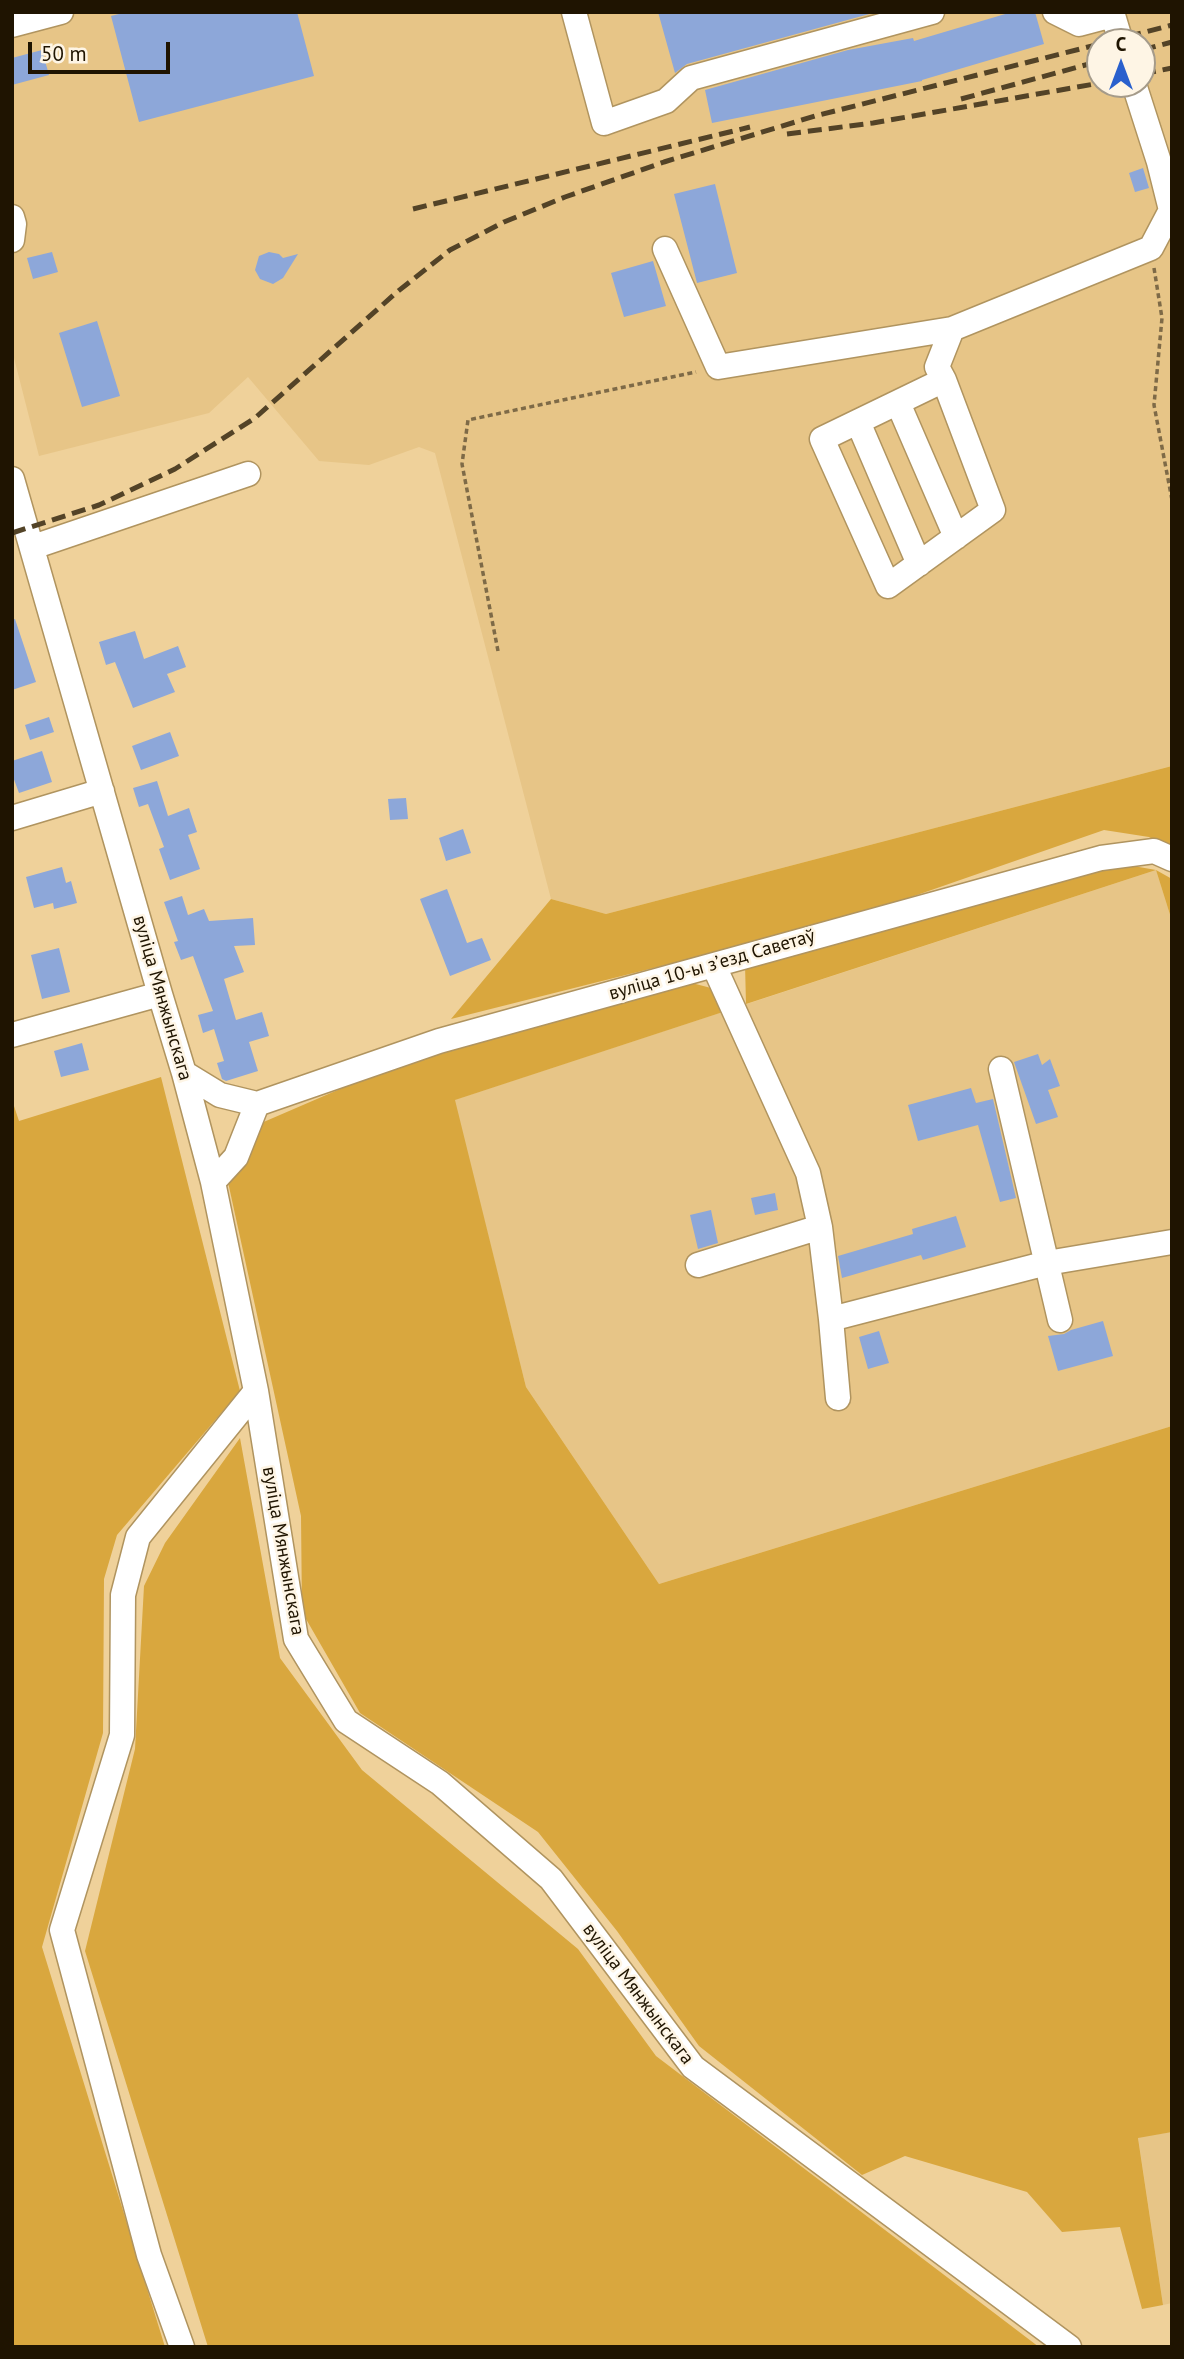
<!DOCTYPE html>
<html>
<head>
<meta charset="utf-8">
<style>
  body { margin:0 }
  #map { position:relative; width:1184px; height:2359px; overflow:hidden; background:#efd19a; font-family:"PT Sans",sans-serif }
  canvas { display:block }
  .frame { position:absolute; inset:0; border:14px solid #1f1401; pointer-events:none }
  .north { position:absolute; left:1086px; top:28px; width:70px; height:70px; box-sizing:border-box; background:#fef5e5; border:2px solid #a59b8a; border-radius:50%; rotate:0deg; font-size:19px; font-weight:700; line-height:28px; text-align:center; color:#1f1401 }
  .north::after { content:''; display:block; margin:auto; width:24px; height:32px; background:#2a60cd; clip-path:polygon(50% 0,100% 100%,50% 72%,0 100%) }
  .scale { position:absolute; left:28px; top:42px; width:142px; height:32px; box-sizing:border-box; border:4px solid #1f1401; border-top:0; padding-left:9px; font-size:21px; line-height:24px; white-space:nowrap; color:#1f1401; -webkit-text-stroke:5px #fef5e5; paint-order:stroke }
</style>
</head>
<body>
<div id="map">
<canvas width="1184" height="2359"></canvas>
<div class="frame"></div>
<div class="north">С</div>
<div class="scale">50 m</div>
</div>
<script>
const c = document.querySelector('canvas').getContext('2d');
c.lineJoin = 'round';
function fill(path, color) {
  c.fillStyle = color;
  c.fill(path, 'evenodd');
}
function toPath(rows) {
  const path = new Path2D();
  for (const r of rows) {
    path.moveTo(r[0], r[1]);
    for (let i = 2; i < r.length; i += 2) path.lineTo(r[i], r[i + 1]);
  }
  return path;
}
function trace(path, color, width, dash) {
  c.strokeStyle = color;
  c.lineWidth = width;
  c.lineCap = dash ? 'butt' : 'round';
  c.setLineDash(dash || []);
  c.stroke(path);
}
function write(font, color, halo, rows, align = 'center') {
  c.font = font + ' "PT Sans",sans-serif';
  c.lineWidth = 5;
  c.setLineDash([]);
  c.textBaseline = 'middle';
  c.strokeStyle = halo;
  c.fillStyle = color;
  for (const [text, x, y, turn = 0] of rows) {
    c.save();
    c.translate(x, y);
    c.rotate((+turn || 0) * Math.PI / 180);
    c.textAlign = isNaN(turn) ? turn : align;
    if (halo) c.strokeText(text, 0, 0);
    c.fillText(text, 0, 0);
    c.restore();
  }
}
const built = toPath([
  [12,12,1172,12,1172,766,606,914,551,899,435,453,419,447,369,465,319,461,248,377,209,413,39,456,12,350],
  [1100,42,1142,42,1142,84,1100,84],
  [1156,870,1172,921,1172,1426,659,1584,526,1387,454,1100],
  [1172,2132,1172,2303,1163,2305,1138,2137]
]);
const green = toPath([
  [1172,766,1172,850,1149,837,1104,830,848,919,451,1019,551,899,606,914],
  [1122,864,1156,870,1172,879,1172,921,1156,870,746,1004,745,964],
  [688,982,711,988,726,1011,455,1100,526,1387,659,1584,1172,1426,1172,2132,1138,2138,1163,2305,1142,2309,1120,2227,1062,2232,1027,2192,905,2156,862,2175,699,2046,617,1931,538,1832,360,1713,302,1612,301,1516,228,1182,259,1124,435,1048],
  [161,1077,240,1391,117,1535,104,1579,103,1733,42,1947,165,2347,12,2347,12,1100,19,1121],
  [240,1438,280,1658,362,1770,578,1949,656,2056,1039,2347,208,2347,85,1951,135,1749,144,1586,165,1543]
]);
const building = toPath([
  [127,12,297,12,314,76,139,122,111,16],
  [658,12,873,12,873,13,687,64,675,73],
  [1012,12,1035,12,1044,44,922,80,922,81,712,123,705,90,848,50,913,38,914,41],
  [42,50,49,75,12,85,12,58],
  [1143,168,1149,188,1135,192,1129,173],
  [715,184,737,273,697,283,674,194],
  [52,252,58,272,33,279,27,258],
  [269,252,279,254,283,258,298,254,283,278,273,284,260,279,255,270,259,256],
  [653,261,666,306,624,317,611,273],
  [97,321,120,396,82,407,59,333],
  [15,619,36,682,12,690,12,620],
  [135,631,144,659,178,646,186,667,167,674,175,692,133,708,115,662,106,665,99,642],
  [49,717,54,732,30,740,25,725],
  [170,732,179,756,141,770,132,746],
  [42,751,52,782,19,793,12,774,12,761],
  [157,781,168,816,189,808,197,832,188,835,200,869,170,880,159,849,164,847,148,804,139,807,133,788],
  [406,798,408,819,390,820,388,799],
  [463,829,471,853,446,861,439,838],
  [62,867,66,883,71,881,77,903,54,909,53,903,34,908,26,877],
  [447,889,467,943,482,938,491,960,450,976,420,899],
  [182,896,188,915,204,909,209,921,253,918,255,945,234,946,244,972,224,979,236,1020,262,1012,269,1036,249,1042,258,1071,226,1081,222,1079,217,1063,224,1061,214,1029,203,1033,198,1015,213,1011,193,956,181,960,174,942,178,941,164,902],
  [59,948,70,992,42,999,31,955],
  [82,1043,89,1070,61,1077,54,1051],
  [1038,1054,1042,1065,1050,1059,1060,1086,1048,1090,1058,1117,1036,1124,1014,1062],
  [971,1088,976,1103,993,1099,1016,1198,1000,1202,978,1125,918,1141,908,1105],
  [775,1193,778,1210,755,1215,751,1198],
  [711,1210,718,1243,698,1249,690,1215],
  [956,1216,966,1247,923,1260,921,1255,842,1278,838,1256,913,1234,912,1229],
  [1103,1321,1113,1356,1058,1371,1048,1336,1064,1334,1071,1330],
  [879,1331,889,1363,868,1369,859,1337]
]);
const path = toPath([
  [1154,268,1162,318,1154,405,1172,500],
  [498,651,462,464,468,420,696,372]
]);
const minor = toPath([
  [574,12,604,123,666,101,691,78,932,12],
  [1055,12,1079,24,1113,15],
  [1112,12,1121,42],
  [12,25,61,12],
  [12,217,14,224,12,240],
  [665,249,718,367,952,329],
  [944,380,993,510,888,586,822,439,944,380],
  [944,380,937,367,952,329,1151,248,1171,210,1159,162,1134,84],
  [898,403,956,537],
  [858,422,919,564],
  [12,479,160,994,184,1073,213,1182,256,1391,296,1639,346,1721,440,1783,551,1879,693,2067,1069,2347],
  [33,547,248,474],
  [12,818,102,791],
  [714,966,808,1173,820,1227,831,1319,838,1398],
  [12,1035,160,994],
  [1001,1069,1060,1320],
  [184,1073,220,1095,257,1104,439,1041,1101,858,1154,851,1172,859],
  [213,1182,236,1157,257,1104],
  [698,1265,820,1227],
  [831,1319,1047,1263,1172,1242],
  [182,2347,149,2255,62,1930,122,1735,123,1595,138,1537,256,1391]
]);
const rail = toPath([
  [1107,42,1172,25],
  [1142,50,1172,42],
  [1142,74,1172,68],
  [961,99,1100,61],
  [787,134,873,123,1100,83],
  [413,209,750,127],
  [12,533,99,505,175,469,255,418,397,292,450,250,504,222,565,197,664,162,815,116,1100,44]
]);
const streetNames = [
  ["вуліца 10-ы зʼезд Саветаў",712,965,-16],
  ["вуліца Мянжынскага",162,998,74],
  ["вуліца Мянжынскага",283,1551,80],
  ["вуліца Мянжынскага",638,1994,53]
];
fill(built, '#e7c587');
fill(green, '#d9a73e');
fill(building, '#8da7d9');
trace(minor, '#b0945f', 27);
trace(path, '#7e6a47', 3.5, [5, 3.5]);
trace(minor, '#fff', 24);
trace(rail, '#534327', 5, [14, 7]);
write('19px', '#1f1401', '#fef5e5', streetNames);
</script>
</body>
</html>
